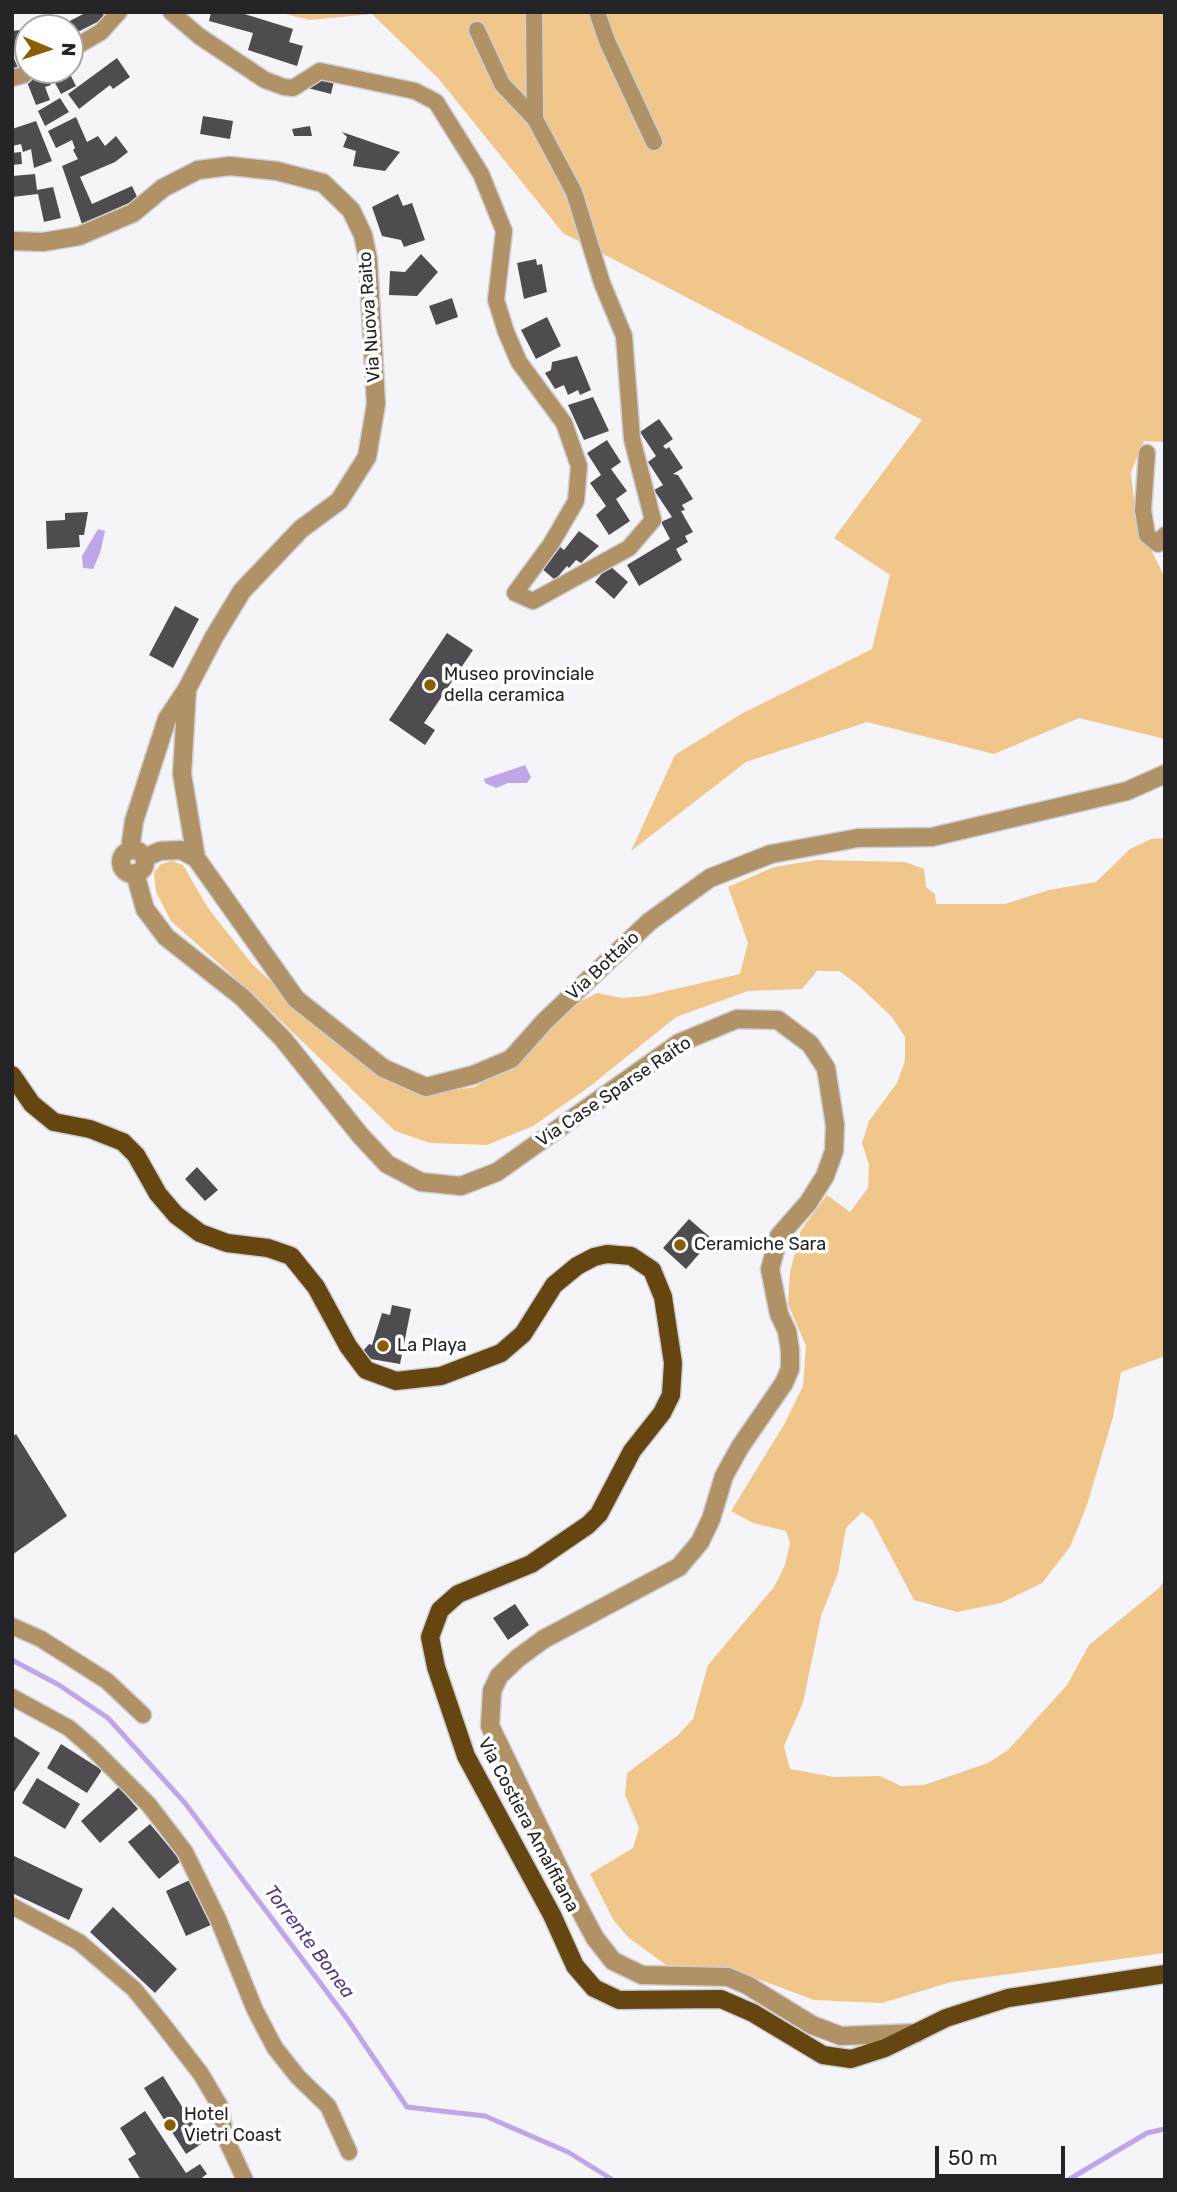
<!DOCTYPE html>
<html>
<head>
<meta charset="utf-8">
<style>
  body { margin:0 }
  #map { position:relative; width:1177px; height:2192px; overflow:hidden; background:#f5f4f9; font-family:Rubik,sans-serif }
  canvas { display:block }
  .frame { position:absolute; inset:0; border:14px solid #242325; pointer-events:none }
  .north { position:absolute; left:14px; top:14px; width:70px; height:70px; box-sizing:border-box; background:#fff; border:2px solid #a7a7a8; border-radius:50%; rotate:92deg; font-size:19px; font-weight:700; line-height:28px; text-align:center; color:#242325 }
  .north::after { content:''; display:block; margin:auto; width:24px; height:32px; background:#8b5e02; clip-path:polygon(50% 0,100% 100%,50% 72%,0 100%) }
  .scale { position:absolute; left:935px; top:2146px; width:130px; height:32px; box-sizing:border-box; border:4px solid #242325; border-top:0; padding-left:9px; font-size:21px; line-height:24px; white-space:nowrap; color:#242325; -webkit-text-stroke:5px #fff; paint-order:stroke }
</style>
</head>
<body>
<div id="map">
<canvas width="1177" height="2192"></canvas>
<div class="frame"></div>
<div class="north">N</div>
<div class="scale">50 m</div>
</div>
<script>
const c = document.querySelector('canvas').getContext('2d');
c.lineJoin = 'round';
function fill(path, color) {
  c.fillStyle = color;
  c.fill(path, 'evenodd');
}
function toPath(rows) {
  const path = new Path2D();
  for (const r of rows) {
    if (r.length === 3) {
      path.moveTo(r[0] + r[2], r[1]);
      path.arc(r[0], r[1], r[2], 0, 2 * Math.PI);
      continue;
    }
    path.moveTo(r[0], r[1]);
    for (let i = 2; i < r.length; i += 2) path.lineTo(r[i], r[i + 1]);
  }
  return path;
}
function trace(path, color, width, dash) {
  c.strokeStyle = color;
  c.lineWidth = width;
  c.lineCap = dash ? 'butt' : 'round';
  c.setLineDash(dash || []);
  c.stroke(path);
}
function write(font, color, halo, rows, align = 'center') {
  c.font = font + ' Rubik,sans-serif';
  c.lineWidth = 7;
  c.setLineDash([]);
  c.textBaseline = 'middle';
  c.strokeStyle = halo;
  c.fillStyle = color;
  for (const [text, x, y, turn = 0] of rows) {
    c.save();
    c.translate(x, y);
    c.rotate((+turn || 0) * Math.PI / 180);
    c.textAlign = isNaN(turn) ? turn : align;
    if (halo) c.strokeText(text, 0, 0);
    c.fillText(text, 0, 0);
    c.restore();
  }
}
const green = toPath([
  [278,12,1165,12,1165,442,1144,441,1131,472,1136,519,1165,578,1165,739,1079,718,994,754,867,722,746,762,631,851,675,755,741,714,872,649,890,575,834,538,922,420,563,233,438,78,372,14,309,20],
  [1165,838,1165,1356,1121,1372,1113,1417,1087,1505,1070,1547,1042,1583,1001,1603,957,1612,914,1600,872,1520,862,1512,846,1528,838,1573,821,1616,803,1703,784,1746,790,1769,834,1777,880,1776,901,1786,924,1785,988,1763,1008,1750,1067,1685,1089,1645,1159,1588,1165,1580,1165,1953,951,1982,882,2003,814,2000,734,1970,666,1965,629,1938,614,1921,590,1874,633,1848,639,1828,625,1795,627,1773,677,1736,693,1719,708,1665,774,1587,785,1565,790,1543,786,1531,753,1523,731,1511,785,1423,803,1386,806,1346,788,1304,790,1272,801,1230,827,1195,850,1212,868,1188,869,1165,862,1143,869,1121,897,1083,905,1061,905,1037,892,1017,858,985,839,971,817,971,802,989,748,991,676,1017,589,1087,533,1126,487,1145,430,1143,395,1131,251,992,171,921,156,892,154,872,161,864,172,861,183,865,208,908,252,964,302,1010,440,1092,475,1087,531,1048,577,1003,597,993,622,998,645,996,740,974,748,943,728,887,774,867,817,860,905,862,924,869,926,887,935,894,936,904,1005,904,1049,890,1096,882,1130,849,1151,839]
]);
const water = toPath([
  [98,529,105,531,100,553,93,569,83,568,82,556],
  [525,765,531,777,527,783,508,783,496,788,485,783,484,779]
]);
const stream = toPath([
  [12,1660,59,1685,108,1718,185,1803,348,2020,407,2107,485,2116,568,2152,613,2180],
  [993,2180,1001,2180],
  [1068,2180,1147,2133,1165,2129]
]);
const building = toPath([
  [87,12,102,12,105,18,70,36,70,28,46,28,61,20,64,24],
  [211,12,238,12,293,29,289,42,303,46,297,66,248,50,253,33,209,21],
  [28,29,28,59,20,63,12,44,12,31],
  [12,54,19,70,12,73],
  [117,58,130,77,113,89,110,85,79,109,68,94],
  [28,64,28,70,45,70,27,80,20,68],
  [48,70,68,70,76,86,61,94],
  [46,74,51,85,45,87,50,100,36,105,27,82],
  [320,78,334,81,331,94,304,87],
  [60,98,69,112,45,126,38,111],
  [203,116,233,121,230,139,200,134],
  [76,117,87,142,98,136,105,146,116,136,128,152,115,162,80,177,92,204,132,186,138,199,82,224,62,166,78,159,73,150,75,148,72,140,56,148,48,131],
  [36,121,52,161,34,168,31,149,23,152,21,144,12,146,12,129],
  [310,126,312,136,294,136,292,129],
  [342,132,400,152,385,171,353,166,356,151,343,147,347,137],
  [21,152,22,164,12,165,12,153],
  [35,174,37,190,53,187,61,218,44,222,38,194,12,197,12,176],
  [398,194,403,206,412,203,425,240,404,247,401,240,382,236,372,207],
  [421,254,438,272,417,296,389,295,390,271,405,272],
  [536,259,537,265,542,264,547,292,524,299,517,263],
  [452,298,458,317,436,325,429,306],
  [547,317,561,346,536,359,521,330],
  [577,356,591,390,580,395,578,390,568,395,564,385,555,389,545,373,551,370,552,362],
  [593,397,609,431,584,440,568,405],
  [659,419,673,439,663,446,666,449,669,447,683,468,673,474,678,475,693,499,682,505,685,510,681,511,693,532,685,536,688,542,676,549,682,560,639,586,627,565,670,539,661,522,672,517,654,490,663,485,648,462,656,456,640,432],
  [607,440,621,462,611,469,627,491,616,499,630,521,609,535,596,515,606,506,590,483,601,475,587,453],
  [88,512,84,535,79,535,80,547,47,549,46,521,65,520,65,513],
  [579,531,599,546,581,563,576,560,569,568,567,566,555,580,540,567,559,546,564,550],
  [609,565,628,582,614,599,595,582],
  [175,606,199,619,173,668,149,655],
  [447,633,473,650,424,723,435,730,425,745,389,720],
  [197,1167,218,1190,205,1201,185,1179],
  [689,1219,712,1239,686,1269,663,1248],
  [392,1305,411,1309,400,1364,371,1359,363,1351,369,1344,372,1345,382,1313,390,1315],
  [16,1434,67,1516,12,1555,12,1437],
  [515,1604,529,1625,508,1640,493,1618],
  [12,1735,40,1753,12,1795],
  [61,1744,102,1770,87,1793,47,1768],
  [37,1778,80,1804,65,1829,22,1803],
  [119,1787,138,1809,100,1843,81,1821],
  [150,1824,181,1861,159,1879,128,1842],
  [12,1855,83,1889,69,1920,12,1893],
  [192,1879,213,1924,186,1936,166,1891],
  [113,1907,177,1969,155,1993,90,1932],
  [163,2076,204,2142,186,2154,144,2088],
  [145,2111,186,2173,200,2164,207,2174,199,2180,141,2180,128,2159,136,2154,120,2128]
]);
const minor = toPath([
  [171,12,199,36,265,80,284,87,293,88,320,71,415,91,436,102,481,174,504,231,496,300,506,332,519,362,564,423,579,466,576,501,551,544,515,593,533,601,629,548,653,520,632,439,624,336,602,283,574,192,535,119,534,12],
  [597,12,607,41,654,142],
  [477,30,502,84,535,119],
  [70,50,101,32,119,12],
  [12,78,24,75],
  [1147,453,1143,510,1147,535,1158,544,1165,535],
  [12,1626,41,1639,107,1681,143,1715],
  [12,1697,69,1728,92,1748,149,1805,185,1852,218,1919,255,2010,275,2048,298,2077,328,2106,349,2152],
  [12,1906,79,1942,134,1989,160,2021,201,2074,221,2108,225,2137,245,2180]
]);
const tertiary = toPath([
  [12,241,43,242,79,236,133,213,163,188,198,170,230,166,277,171,323,183,351,210,363,235,368,259,376,404,367,457,339,501,301,529,242,591,214,637,187,689,167,719,134,821,130,850],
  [187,689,182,774,196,858],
  [133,862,12],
  [144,858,160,851,181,850,196,858,296,999,383,1068,426,1087,473,1075,511,1059,545,1021,649,922,710,878,771,854,858,838,932,837,1127,791,1165,774],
  [135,873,145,909,166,937,242,997,283,1039,360,1135,387,1164,421,1182,461,1186,497,1172,679,1043,737,1019,778,1020,810,1044,826,1068,835,1125,834,1151,825,1176,808,1203,779,1236,770,1269,779,1314,787,1331,790,1350,790,1369,784,1383,740,1447,724,1476,711,1519,700,1542,679,1567,544,1639,518,1658,499,1676,492,1691,490,1726,571,1893,595,1938,613,1961,642,1975,728,1977,747,1985,812,2025,841,2036,917,2033]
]);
const primary = toPath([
  [12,1075,32,1104,54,1122,90,1129,123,1142,136,1155,158,1194,176,1215,200,1233,227,1243,268,1248,291,1256,316,1287,348,1346,366,1370,396,1381,441,1376,501,1353,523,1334,554,1285,577,1266,594,1257,607,1254,631,1256,652,1270,663,1297,673,1363,671,1395,662,1413,632,1451,599,1514,588,1525,531,1564,458,1594,440,1610,430,1637,436,1667,466,1756,552,1915,575,1966,594,1988,619,2000,721,1999,753,2013,823,2055,851,2059,885,2048,946,2018,1008,1998,1165,1974]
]);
const markers = [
  [430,685,7,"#8b5e02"],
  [680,1245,7,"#8b5e02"],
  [383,1346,7,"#8b5e02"],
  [170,2125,7,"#8b5e02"]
];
const streetNames = [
  ["Via Nuova Raito",370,317,-94],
  ["Via Bottaio",603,966,-43],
  ["Via Case Sparse Raito",614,1092,-34],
  ["Via Costiera Amalfitana",528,1825,62]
];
const poiNames = [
  ["Museo provinciale",444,675],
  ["della ceramica",444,696],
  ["Ceramiche Sara",694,1245],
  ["La Playa",397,1346],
  ["Hotel",184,2115],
  ["Vietri Coast",184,2136]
];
const waterNames = [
  ["Torrente Bonea",309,1942,53]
];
fill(green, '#f0c68a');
fill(water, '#bfa6e8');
trace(stream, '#bfa6e8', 5);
fill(building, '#4e4c50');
trace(minor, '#cfced3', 19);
trace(tertiary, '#cfced3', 21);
trace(primary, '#cfced3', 21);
trace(minor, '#b19266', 16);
trace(tertiary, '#b19266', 18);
trace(primary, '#654610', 18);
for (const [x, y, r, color] of markers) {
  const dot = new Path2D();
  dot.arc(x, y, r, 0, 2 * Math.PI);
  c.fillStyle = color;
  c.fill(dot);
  trace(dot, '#fff', 2.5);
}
write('18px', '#242325', '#fff', streetNames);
write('18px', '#242325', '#fff', poiNames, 'left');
write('italic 19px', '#593785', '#fff', waterNames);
</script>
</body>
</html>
